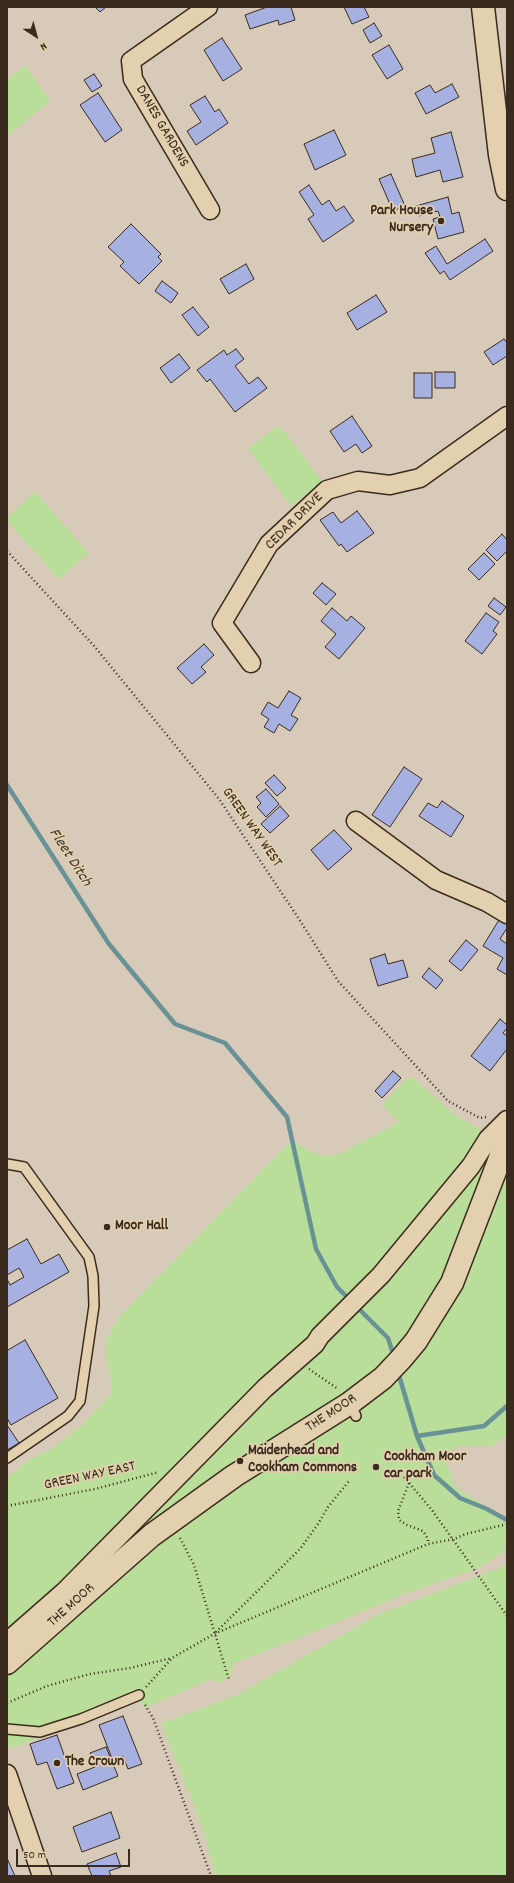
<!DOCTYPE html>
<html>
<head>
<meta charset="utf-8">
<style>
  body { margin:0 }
  #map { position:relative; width:514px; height:1883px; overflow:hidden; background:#d7cab8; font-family:Dekko,sans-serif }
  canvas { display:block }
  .frame { position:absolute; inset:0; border:8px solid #3b2a1e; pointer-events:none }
  .north { position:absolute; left:16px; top:16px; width:40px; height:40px; -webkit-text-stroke:3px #e3d0ae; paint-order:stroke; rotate:144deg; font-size:11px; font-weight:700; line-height:16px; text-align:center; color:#3b2a1e }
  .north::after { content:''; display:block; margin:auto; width:14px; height:18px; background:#3b2a1e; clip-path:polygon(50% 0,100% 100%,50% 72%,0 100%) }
  .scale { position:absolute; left:16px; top:1849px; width:114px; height:18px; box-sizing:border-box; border:2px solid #3b2a1e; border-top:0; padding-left:5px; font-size:12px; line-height:14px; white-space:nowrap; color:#3b2a1e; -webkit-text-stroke:3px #e3d0ae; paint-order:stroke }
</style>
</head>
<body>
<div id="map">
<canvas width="514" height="1883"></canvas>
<div class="frame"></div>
<div class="north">N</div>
<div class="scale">50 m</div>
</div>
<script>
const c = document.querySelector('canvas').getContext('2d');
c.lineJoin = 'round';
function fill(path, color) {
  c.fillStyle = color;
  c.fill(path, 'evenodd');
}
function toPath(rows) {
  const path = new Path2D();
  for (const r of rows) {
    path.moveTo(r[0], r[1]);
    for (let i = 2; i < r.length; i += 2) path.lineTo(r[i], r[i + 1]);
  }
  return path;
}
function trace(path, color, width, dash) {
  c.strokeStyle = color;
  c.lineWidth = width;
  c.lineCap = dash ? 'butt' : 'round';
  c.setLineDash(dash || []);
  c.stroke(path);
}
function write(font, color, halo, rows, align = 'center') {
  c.font = font + ' Dekko,sans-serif';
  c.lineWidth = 3.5;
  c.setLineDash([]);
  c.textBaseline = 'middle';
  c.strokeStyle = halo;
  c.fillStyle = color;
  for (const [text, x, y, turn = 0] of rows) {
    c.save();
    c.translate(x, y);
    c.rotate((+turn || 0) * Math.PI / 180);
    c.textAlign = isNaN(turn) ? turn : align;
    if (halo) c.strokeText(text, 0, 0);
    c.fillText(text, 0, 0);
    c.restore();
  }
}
const green = toPath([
  [25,65,50,101,7,136,7,80],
  [279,425,323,482,291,506,248,449],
  [35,492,89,553,59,579,7,521,7,517],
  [413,1077,455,1115,507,1145,507,1435,491,1446,457,1446,453,1449,445,1459,455,1487,486,1506,507,1525,504,1552,478,1568,399,1596,309,1634,234,1663,230,1676,218,1683,212,1679,144,1708,135,1695,53,1732,10,1749,7,1743,7,1478,29,1460,54,1447,68,1436,83,1424,111,1394,112,1386,107,1363,106,1346,107,1339,119,1317,291,1141,318,1155,330,1156,341,1153,399,1122,382,1105,406,1079],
  [507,1565,507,1876,216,1876,200,1820,161,1723,237,1695,379,1614]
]);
const stream = toPath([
  [7,785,109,944,175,1024,225,1043,287,1117,316,1249,337,1287,350,1300],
  [355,1305,388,1338,394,1357],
  [398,1372,417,1436,434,1475,460,1498,487,1509,507,1520],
  [417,1436,484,1426,507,1406]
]);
const building = toPath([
  [95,7,106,7,100,12,95,7],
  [267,7,291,7,295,20,279,25,278,20,250,29,245,15,267,7],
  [344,7,364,7,369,17,352,24,344,7],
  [374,23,382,36,370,43,363,30,374,23],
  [222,38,242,69,223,81,204,50,222,38],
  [389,45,403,69,387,79,372,55,389,45],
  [94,74,102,86,92,92,84,80,94,74],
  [452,84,459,97,426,114,415,93,430,85,435,93,452,84],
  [98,93,122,130,105,142,80,105,98,93],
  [205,96,215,112,219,109,228,123,196,145,187,131,201,122,190,105,205,96],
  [334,130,346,155,315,170,304,144,334,130],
  [451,132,463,177,443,182,440,170,416,177,412,159,435,153,431,138,451,132],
  [391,174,405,206,393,211,379,179,391,174],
  [309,185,322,205,329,200,336,211,344,206,354,221,323,242,308,219,314,215,299,192,309,185],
  [448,197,452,214,459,212,464,232,438,239,433,219,440,217,438,211,419,216,416,206,448,197],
  [131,224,161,254,158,257,162,261,139,284,120,266,124,262,108,247,131,224],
  [485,239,493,251,450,280,444,271,440,274,425,253,436,246,447,264,485,239],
  [246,264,254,279,229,294,220,279,246,264],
  [162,281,178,293,171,303,155,291,162,281],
  [376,295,387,312,357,330,347,313,376,295],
  [193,307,209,327,198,336,182,315,193,307],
  [504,339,507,343,507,356,493,365,484,352,504,339],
  [236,349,244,359,235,366,249,384,258,377,267,388,235,412,210,379,207,382,197,370,224,350,227,355,236,349],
  [179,354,190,368,171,383,160,368,179,354],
  [435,372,455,372,455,388,435,388,435,372],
  [414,373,432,373,432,398,414,398,414,373],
  [352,416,372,446,362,453,356,444,344,452,330,431,352,416],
  [357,511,374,533,347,552,341,544,339,546,320,520,333,512,341,523,357,511],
  [502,534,507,540,507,551,497,561,486,550,502,534],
  [484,553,495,564,479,580,468,569,484,553],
  [322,583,336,594,326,605,313,593,322,583],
  [494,598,506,607,500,615,488,606,494,598],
  [332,608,347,621,351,616,365,628,339,659,325,647,336,634,321,621,332,608],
  [486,613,499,622,493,631,497,634,482,654,465,641,486,613],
  [204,644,214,655,201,667,206,672,192,684,177,668,204,644],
  [289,691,301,698,291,715,298,719,290,731,279,724,274,733,264,727,269,719,261,714,268,702,278,708,289,691],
  [404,767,422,779,390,827,372,815,404,767],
  [274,775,286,788,277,796,265,783,274,775],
  [266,789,279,804,266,817,257,807,261,803,256,797,266,789],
  [442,801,464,816,451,837,419,816,428,803,437,808,442,801],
  [280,806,289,816,270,833,261,824,280,806],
  [334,830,352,849,328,870,311,850,334,830],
  [502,915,507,918,507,928,500,939,507,944,507,975,497,969,503,958,483,946,502,915],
  [466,940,478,950,461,971,449,961,466,940],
  [385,954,388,964,403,960,408,977,378,986,370,959,385,954],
  [429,968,443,980,436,989,422,977,429,968],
  [500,1019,507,1025,507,1028,503,1033,507,1036,507,1049,490,1071,471,1056,500,1019],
  [393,1071,401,1078,382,1098,375,1091,393,1071],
  [27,1239,41,1264,59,1254,69,1272,7,1307,7,1279,10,1285,24,1277,19,1268,7,1275,7,1250,27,1239],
  [25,1340,58,1398,11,1425,7,1418,7,1348,8,1350,25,1340],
  [7,1425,19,1443,7,1450,7,1425],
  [123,1716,142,1764,128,1769,123,1756,113,1761,99,1725,123,1716],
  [57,1735,74,1783,57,1789,47,1762,37,1765,30,1744,57,1735],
  [106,1747,118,1776,83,1790,77,1774,95,1767,90,1753,106,1747],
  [111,1812,120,1838,82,1852,73,1827,111,1812],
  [116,1853,121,1867,109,1871,111,1876,92,1876,87,1864,116,1853],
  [7,1858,15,1876,7,1876,7,1858]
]);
const path = toPath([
  [7,551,95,647,219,799,299,919,338,981,448,1101,480,1118,487,1117],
  [309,1369,338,1389],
  [404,1477,432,1510,507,1616],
  [409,1483,398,1511,399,1520,407,1525,423,1531,428,1539,428,1544],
  [7,1506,95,1489,159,1472],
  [180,1538,194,1565,229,1680],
  [216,1632,300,1549,318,1524,328,1507,349,1481],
  [146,1687,172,1658,214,1634,428,1544,454,1539,466,1534,507,1524],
  [7,1703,47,1686,90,1674,130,1668,172,1658],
  [145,1705,153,1718,211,1876]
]);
const lane = toPath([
  [7,1164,24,1167,89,1257,93,1276,94,1306,80,1401,68,1416,7,1458],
  [350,1403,356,1416],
  [7,1729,40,1732,81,1719,139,1695]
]);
const street = toPath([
  [208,7,131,61,133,79,210,210],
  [251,663,222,623,269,544,327,490,358,481,390,485,420,478,507,416],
  [356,821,436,880,487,902,507,914],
  [7,1642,64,1592,265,1388,315,1344,320,1336,381,1275,471,1166,488,1139,507,1120],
  [7,1774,42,1876]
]);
const secondary = toPath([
  [483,7,500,155,507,189],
  [7,1663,152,1535,234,1476,350,1403,383,1378,401,1359,416,1341,452,1283,499,1161,507,1135]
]);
const markers = [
  [441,221,4,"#3b2a1e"],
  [107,1227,4,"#3b2a1e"],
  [240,1461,4,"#3b2a1e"],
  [376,1467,4,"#3b2a1e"],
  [57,1763,4,"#3b2a1e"]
];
const streetNames = [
  ["DANES GARDENS",161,127,60],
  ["CEDAR DRIVE",295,522,-45],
  ["GREEN WAY WEST",251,828,55],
  ["THE MOOR",332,1414,-33],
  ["GREEN WAY EAST",90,1477,-12],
  ["THE MOOR",72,1606,-42]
];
const poiNames = [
  ["Park House",433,212,"right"],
  ["Nursery",433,229,"right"],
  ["Moor Hall",115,1227],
  ["Maidenhead and",248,1452],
  ["Cookham Commons",248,1469],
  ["Cookham Moor",384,1458],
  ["car park",384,1475],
  ["The Crown",65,1763]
];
const waterNames = [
  ["Fleet Ditch",69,858,57]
];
fill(green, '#b9de99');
trace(stream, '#699296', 4.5);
fill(building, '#a7b1e1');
trace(building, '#3b2a1e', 1);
trace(lane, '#3b2a1e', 12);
trace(street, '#3b2a1e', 21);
trace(secondary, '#3b2a1e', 25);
trace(path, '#3b2a1e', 2.5, [1, 3]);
trace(lane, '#e3d0ae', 9);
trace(street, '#e3d0ae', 18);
trace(secondary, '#e3d0ae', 22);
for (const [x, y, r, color] of markers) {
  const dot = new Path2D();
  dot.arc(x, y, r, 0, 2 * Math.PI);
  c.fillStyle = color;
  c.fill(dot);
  trace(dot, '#e3d0ae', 1.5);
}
write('15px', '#3b2a1e', '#e3d0ae', streetNames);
write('bold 15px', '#3b2a1e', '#e3d0ae', poiNames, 'left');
write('italic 16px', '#433b32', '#e3d0ae', waterNames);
</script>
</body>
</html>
